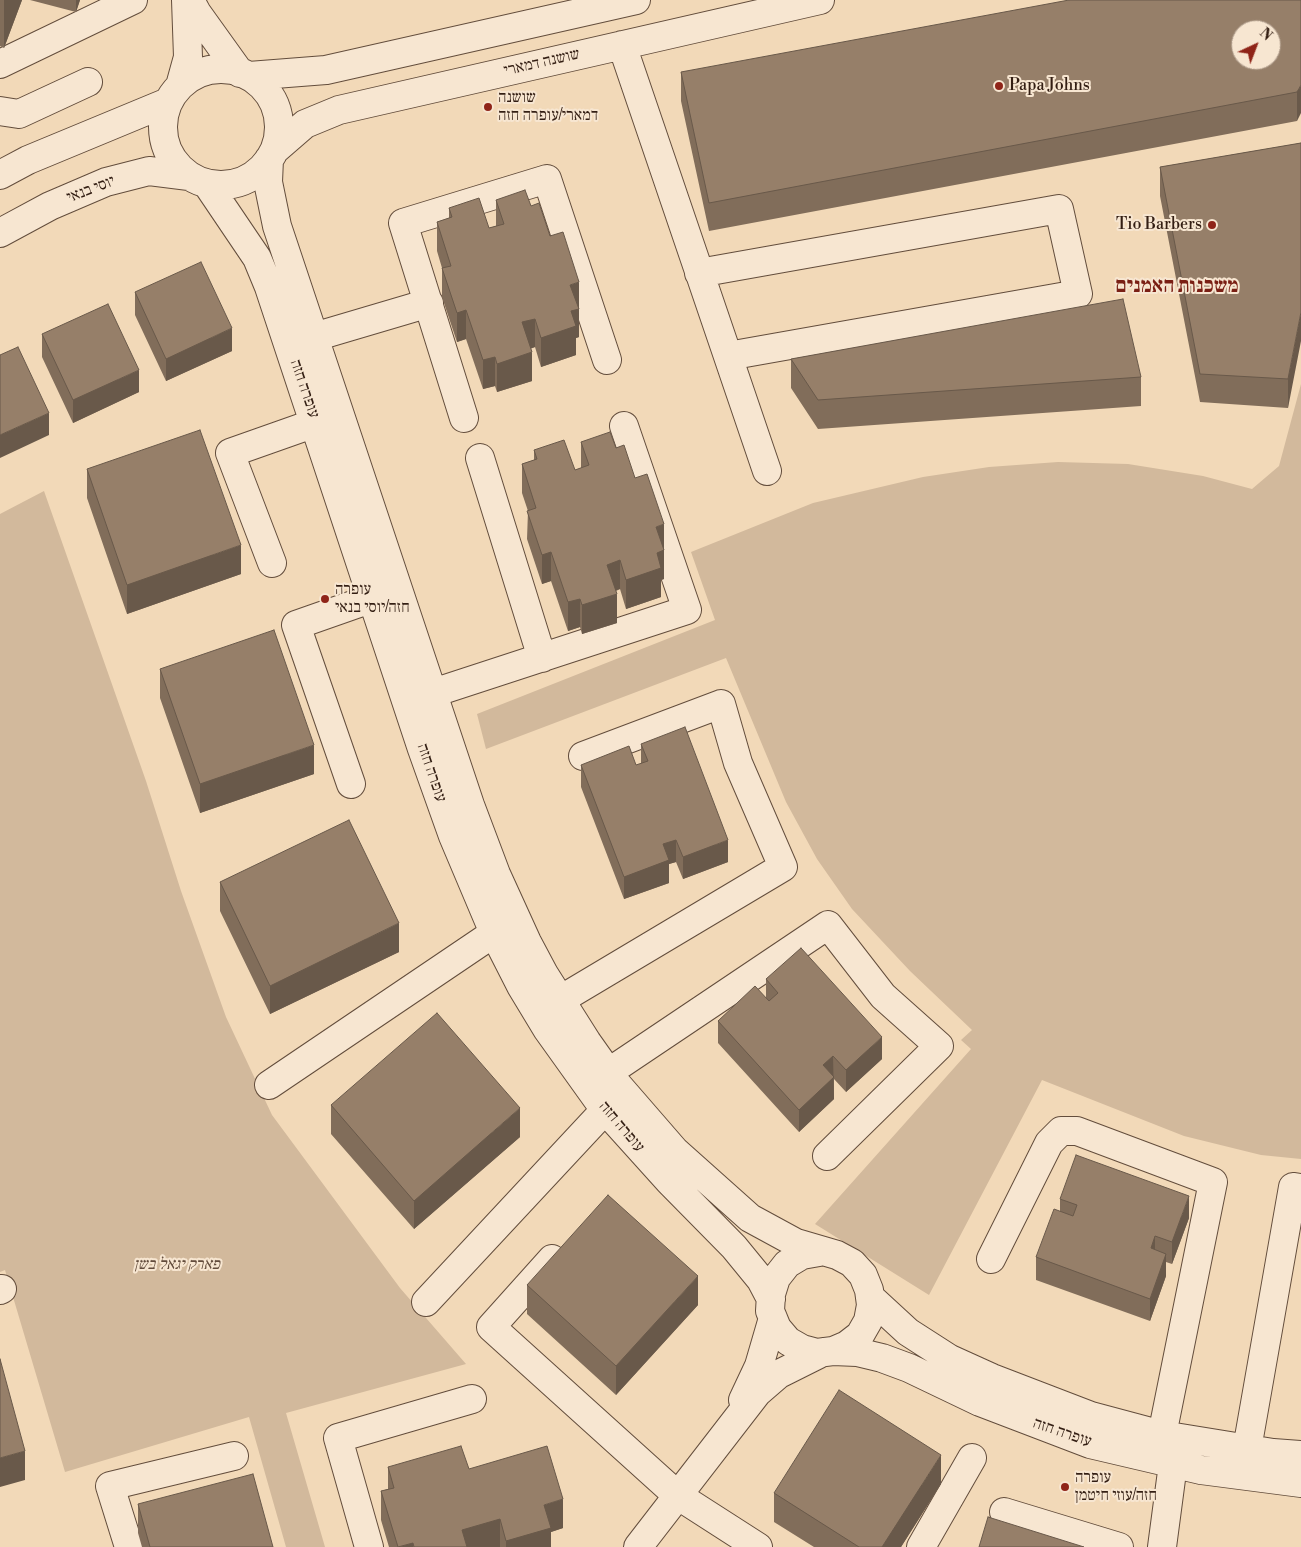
<!DOCTYPE html>
<html>
<head>
<meta charset="utf-8">
<style>
  body { margin:0 }
  #map { position:relative; width:1301px; height:1547px; overflow:hidden; background:#f2d9b8; font-family:"Libre Bodoni",serif }
  canvas { display:block }
  .north { position:absolute; left:1231px; top:20px; width:50px; height:50px; box-sizing:border-box; background:#f7e6d1; border:1px solid #a99685; border-radius:50%; rotate:43deg; font-size:14px; font-weight:700; line-height:20px; text-align:center; color:#331e13 }
  .north::after { content:''; display:block; margin:auto; width:18px; height:22px; background:#8f2418; clip-path:polygon(50% 0,100% 100%,50% 72%,0 100%) }
</style>
</head>
<body>
<div id="map">
<canvas width="1301" height="1547"></canvas>
<div class="north">N</div>
</div>
<script>
const c = document.querySelector('canvas').getContext('2d');
c.lineJoin = 'round';
function fill(path, color) {
  c.fillStyle = color;
  c.fill(path, 'evenodd');
}
function toPath(rows) {
  const path = new Path2D();
  for (const r of rows) {
    if (r.length === 3) {
      path.moveTo(r[0] + r[2], r[1]);
      path.arc(r[0], r[1], r[2], 0, 2 * Math.PI);
      continue;
    }
    path.moveTo(r[0], r[1]);
    for (let i = 2; i < r.length; i += 2) path.lineTo(r[i], r[i + 1]);
  }
  return path;
}
function trace(path, color, width, dash) {
  c.strokeStyle = color;
  c.lineWidth = width;
  c.lineCap = dash ? 'butt' : 'round';
  c.setLineDash(dash || []);
  c.stroke(path);
}
function write(font, color, halo, rows, align = 'center') {
  c.font = font + ' "Libre Bodoni","Frank Ruhl Libre",serif';
  c.lineWidth = 4;
  c.setLineDash([]);
  c.textBaseline = 'middle';
  c.strokeStyle = halo;
  c.fillStyle = color;
  for (const [text, x, y, turn = 0] of rows) {
    c.save();
    c.translate(x, y);
    c.rotate((+turn || 0) * Math.PI / 180);
    c.textAlign = isNaN(turn) ? turn : align;
    if (halo) c.strokeText(text, 0, 0);
    c.fillText(text, 0, 0);
    c.restore();
  }
}
const green = toPath([
  [1301,384,1301,1159,1261,1155,1184,1136,1042,1080,929,1295,815,1224,971,1049,961,1040,972,1030,910,971,852,909,817,859,786,802,726,658,486,749,477,714,715,620,691,552,813,503,923,477,989,467,1058,462,1128,464,1203,476,1252,489,1279,466],
  [44,491,146,781,181,891,226,1017,272,1115,400,1288,466,1364,286,1413,325,1547,286,1547,249,1417,65,1472,5,1270,0,1272,0,514]
]);
const minor = toPath([
  [190,0,197,13,240,73],
  [622,45,767,471],
  [0,64,133,0],
  [221,127,58],
  [249,76,326,70,636,0],
  [180,86,188,57,186,0],
  [0,111,19,114,88,82],
  [275,150,305,124,339,110,820,0],
  [269,159,268,182,277,226,470,805,496,874,527,942,544,974,587,1042,616,1083,675,1151,750,1218,796,1243,837,1255,852,1263,863,1275,869,1290,871,1305,868,1321,860,1335,847,1345,833,1351,817,1353,802,1349,788,1341,777,1328,770,1311,771,1294,776,1278,787,1264,802,1255,819,1252],
  [0,175,28,160,168,102],
  [207,184,257,258,269,287,422,749,453,836,494,933,521,986,547,1029,605,1110,669,1181,734,1247,761,1280,771,1299],
  [0,233,50,206,106,182,149,171,189,176],
  [699,273,1059,209,1078,294,728,356],
  [314,337,429,303],
  [464,418,403,223,547,179,607,360],
  [480,458,542,658],
  [272,563,230,453,315,423],
  [433,693,687,610,624,426],
  [351,784,296,625,373,598],
  [560,1000,783,867,738,763,721,704,583,756],
  [609,1072,828,925,883,996,939,1046,827,1156],
  [269,1085,494,933],
  [552,1259,491,1327,677,1495,758,1547],
  [991,1259,1049,1143,1061,1131,1077,1131,1213,1182,1162,1435],
  [0,1290,2,1289],
  [870,1297,908,1332,950,1359,992,1378,1091,1416,1162,1435,1273,1453,1301,1455],
  [426,1302,605,1110],
  [833,1351,857,1352,882,1358,909,1368,980,1402,1090,1444,1201,1470,1301,1483],
  [743,1400,759,1366,773,1318],
  [1247,1449,1293,1187,1301,1188],
  [1004,1512,1119,1547],
  [129,1547,110,1486,234,1456],
  [369,1547,338,1438,472,1399],
  [638,1547,757,1393,779,1374,823,1352],
  [921,1547,972,1458],
  [1162,1547,1173,1464]
]);
const wall = toPath([
  [0,0,22,0,4,48,0,46],
  [30,0,80,0,76,12],
  [1301,0,1297,121,709,231,681,101,681,72],
  [1301,143,1288,408,1200,402,1160,196,1160,167],
  [496,200,531,206,550,236,579,311,579,337,576,338,576,355,541,367,535,347,530,349,532,381,497,392,495,386,483,389,466,339,457,342,442,297,442,268,437,251,437,222,449,218,449,208,489,228,496,226],
  [135,292,232,351,166,381,135,315],
  [42,334,139,392,73,423,42,357],
  [791,359,1141,377,1141,406,818,429,791,388],
  [581,442,616,448,635,478,664,552,664,579,661,580,661,597,626,609,620,589,616,591,617,623,582,634,580,627,568,631,551,581,542,584,527,539,528,511,522,493,522,464,534,460,534,450,575,470,581,468],
  [87,469,241,574,127,614,87,498],
  [160,669,314,774,200,813,160,698],
  [641,744,728,862,683,879,676,862,669,864,669,883,624,899,581,787,581,765,636,765,641,764],
  [220,882,399,952,270,1014,220,911],
  [766,979,882,1059,846,1092,834,1079,834,1099,799,1132,718,1043,718,1021,766,997],
  [331,1105,520,1137,414,1229,331,1134],
  [1060,1199,1189,1218,1172,1264,1166,1262,1166,1276,1150,1321,1036,1280,1036,1257,1060,1211],
  [527,1285,698,1305,616,1395,527,1314],
  [388,1467,469,1469,563,1528,551,1532,551,1547,389,1547,381,1520,381,1491,388,1489],
  [941,1484,901,1547,814,1547,774,1522,774,1493],
  [138,1504,273,1547,142,1547,138,1533]
]);
const shadedWall = toPath([
  [4,0,22,0,4,48],
  [76,0,80,0,76,12],
  [1301,85,1301,113,1297,121,1297,92],
  [579,282,579,337,576,338,576,355,541,367,541,338,570,285],
  [466,310,466,339,457,342,457,313],
  [1301,312,1301,341,1288,408,1288,379],
  [535,319,535,347,522,351,522,322],
  [232,328,232,351,166,381,166,359],
  [532,352,532,381,497,392,497,364],
  [495,357,495,386,483,389,483,360],
  [139,370,139,392,73,423,73,400],
  [49,413,49,435,0,458,0,435],
  [664,524,664,579,661,580,661,597,626,609,626,580,656,527],
  [241,545,241,574,127,614,127,585],
  [551,552,551,581,542,584,542,555],
  [620,560,620,589,607,593,607,565],
  [617,594,617,623,582,634,582,605],
  [580,599,580,627,568,631,568,602],
  [314,745,314,774,200,813,200,784],
  [676,840,676,862,669,864,669,883,624,899,624,877,663,844],
  [728,840,728,862,683,879,683,857],
  [399,923,399,952,270,1014,270,986],
  [882,1037,882,1059,846,1092,846,1070],
  [833,1056,834,1099,799,1132,799,1110,823,1065],
  [520,1108,520,1137,414,1229,414,1201],
  [1189,1196,1189,1218,1172,1264,1172,1242],
  [1155,1236,1155,1258,1151,1248],
  [1166,1254,1166,1276,1150,1321,1150,1299],
  [698,1276,698,1305,616,1395,616,1366],
  [25,1451,25,1480,0,1487,0,1458],
  [941,1455,941,1484,901,1547,882,1547],
  [563,1499,563,1528,551,1532,551,1547,506,1547,506,1541,544,1505],
  [500,1519,500,1547,462,1547,462,1530],
  [413,1543,413,1547,400,1547]
]);
const building = toPath([
  [1069,0,1301,0,1301,85,1297,92,709,203,681,72,1069,0],
  [1241,30,1271,30,1271,60,1241,60,1241,30],
  [1301,143,1301,312,1288,379,1200,374,1160,167,1301,143],
  [525,190,531,206,539,203,550,236,563,232,579,282,570,285,579,309,571,311,576,326,541,338,535,319,522,322,532,352,497,364,495,357,483,360,466,310,457,313,442,268,451,266,437,222,452,217,449,208,479,198,489,228,504,224,496,200,525,190],
  [201,262,232,328,166,359,135,292,201,262],
  [1123,299,1141,377,818,400,791,359,1123,299],
  [108,304,139,370,73,400,42,334,108,304],
  [18,347,49,413,0,435,0,355,18,347],
  [200,430,241,545,127,585,87,469,200,430],
  [610,432,616,448,624,445,635,478,647,474,664,524,656,527,664,550,657,553,661,568,626,580,620,560,607,565,617,594,582,605,580,599,568,602,551,552,542,555,527,511,536,508,522,464,537,459,534,450,564,440,575,470,589,465,581,442,610,432],
  [274,630,314,745,200,784,160,669,274,630],
  [685,727,728,840,683,857,676,840,663,844,669,860,624,877,581,765,629,746,636,765,648,761,641,744,685,727],
  [349,820,399,923,270,986,220,882,349,820],
  [801,948,882,1037,846,1070,833,1056,823,1065,834,1077,799,1110,718,1021,755,986,769,1001,778,993,766,979,801,948],
  [437,1013,520,1108,414,1201,331,1105,437,1013],
  [1076,1155,1189,1196,1172,1242,1155,1236,1151,1248,1166,1254,1150,1299,1036,1257,1054,1209,1073,1216,1077,1205,1060,1199,1076,1155],
  [608,1195,698,1276,616,1366,527,1285,608,1195],
  [0,1359,25,1451,0,1458,0,1359],
  [839,1390,941,1455,882,1547,859,1547,774,1493,839,1390],
  [461,1446,469,1469,547,1446,563,1499,544,1505,551,1528,506,1541,500,1519,462,1530,467,1547,414,1547,413,1543,398,1547,381,1491,394,1488,388,1467,461,1446],
  [253,1474,273,1547,150,1547,138,1504,253,1474],
  [988,1517,1084,1547,979,1547,988,1517]
]);
const markers = [
  [999,86,5,"#8f2418"],
  [488,107,5,"#8f2418"],
  [1212,225,5,"#8f2418"],
  [325,599,5,"#8f2418"],
  [1065,1487,5,"#8f2418"]
];
const streetNames = [
  ["שושנה דמארי",542,63,-13],
  ["יוסי בנאי",91,190,-21],
  ["עופרה חזה",304,389,71],
  ["עופרה חזה",431,773,71],
  ["עופרה חזה",621,1127,50],
  ["עופרה חזה",1062,1433,19]
];
const poiNames = [
  ["Papa Johns",1009,86],
  ["שושנה",498,98],
  ["דמארי/עופרה חזה",498,116],
  ["Tio Barbers",1202,225,"right"],
  ["עופרה",335,590],
  ["חזה/יוסי בנאי",335,608],
  ["עופרה",1075,1478],
  ["חזה/עוזי חיטמן",1075,1496]
];
const parkNames = [
  ["פארק יגאל בשן",177,1265]
];
const districtNames = [
  ["משכנות האמנים",1177,287]
];
fill(green, '#d2b99c');
trace(minor, '#634d3c', 30);
trace(minor, '#f7e6d1', 28);
fill(wall, '#816d5a');
fill(shadedWall, '#69594a');
fill(building, '#967f69');
trace(building, '#69594a', 1);
for (const [x, y, r, color] of markers) {
  const dot = new Path2D();
  dot.arc(x, y, r, 0, 2 * Math.PI);
  c.fillStyle = color;
  c.fill(dot);
  trace(dot, '#f7e6d1', 2);
}
write('16px', '#331e13', '#f7e6d1', streetNames);
write('16px', '#331e13', '#f7e6d1', poiNames, 'left');
write('italic 16px', '#634c3c', '#f7e6d1', parkNames);
write('bold 21px', '#7a1f14', '#f7e6d1', districtNames);
</script>
</body>
</html>
